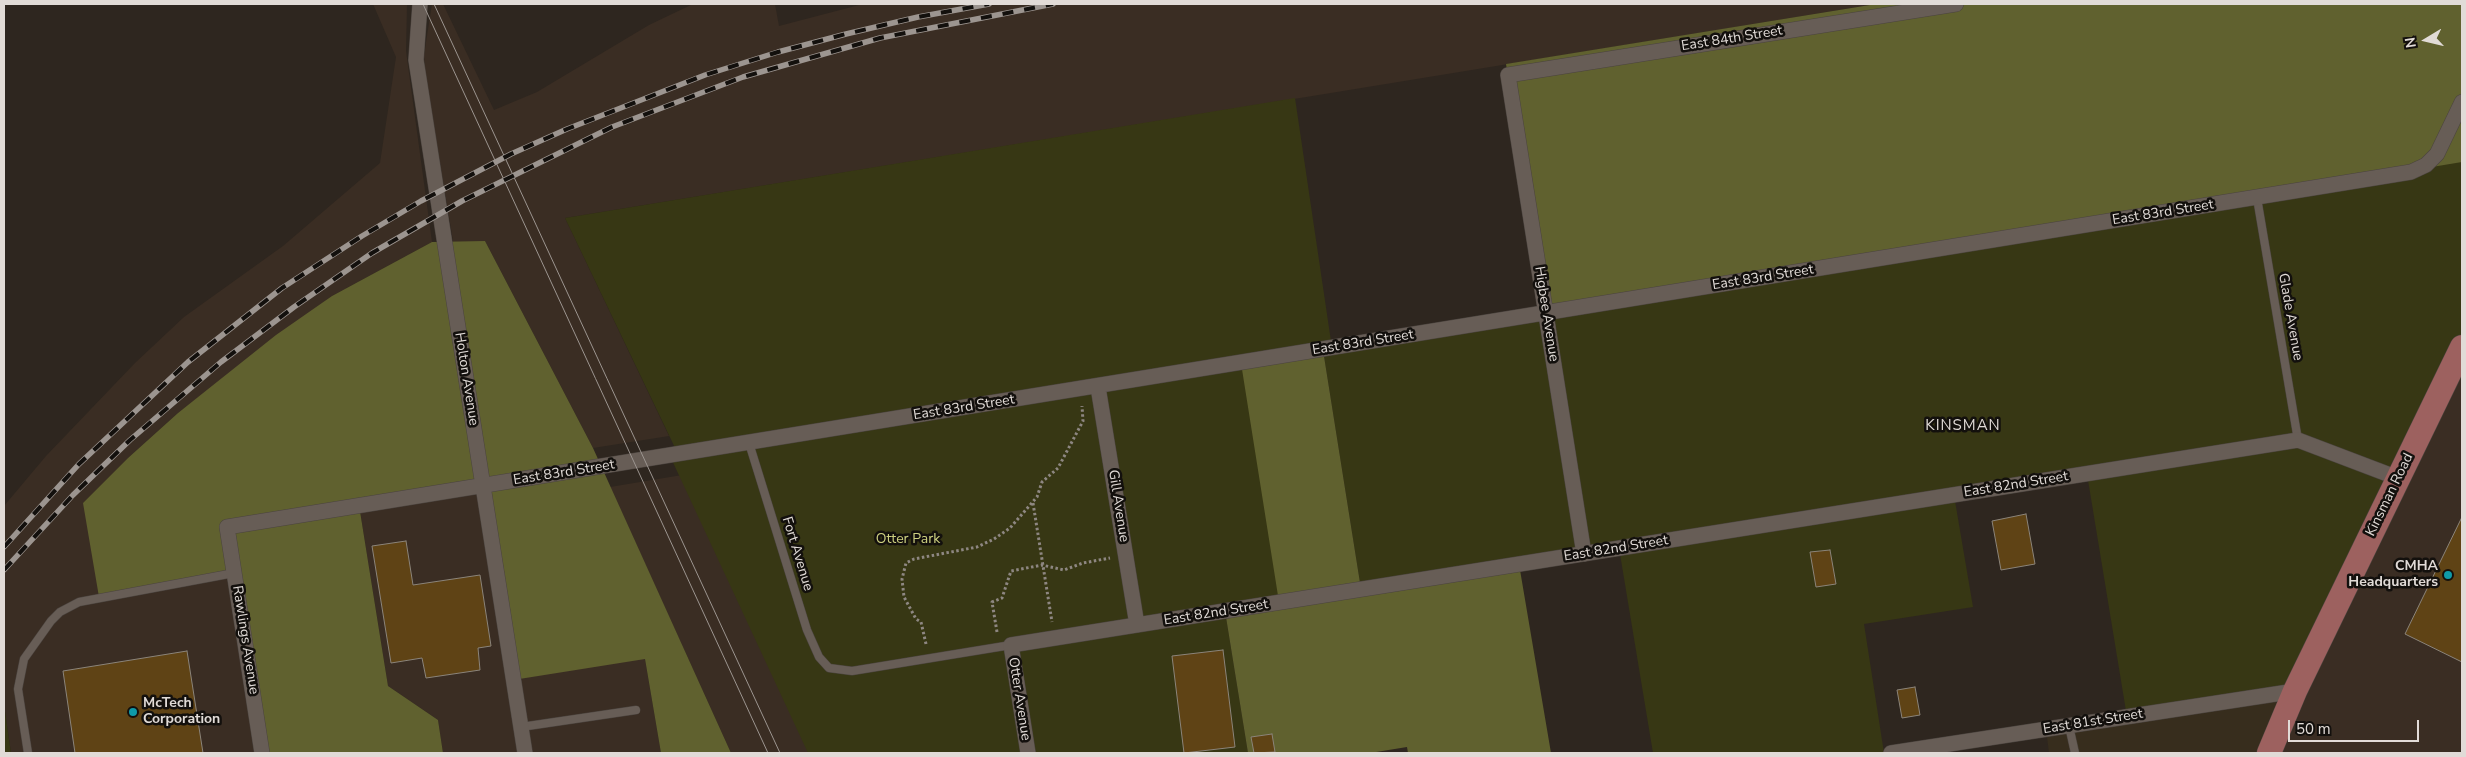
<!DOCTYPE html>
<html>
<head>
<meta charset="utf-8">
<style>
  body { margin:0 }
  #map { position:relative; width:2466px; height:757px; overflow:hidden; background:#2e261f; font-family:"Nunito Sans",sans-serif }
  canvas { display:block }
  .frame { position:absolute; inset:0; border:5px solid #e1dbd7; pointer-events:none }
  .north { position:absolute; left:2401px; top:15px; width:50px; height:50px; -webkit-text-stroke:4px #13100d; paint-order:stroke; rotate:261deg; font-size:14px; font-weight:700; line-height:20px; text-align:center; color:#e1dbd7 }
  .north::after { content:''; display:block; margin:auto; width:18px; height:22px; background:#e1dbd7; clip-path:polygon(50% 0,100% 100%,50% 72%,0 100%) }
  .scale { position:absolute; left:2288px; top:720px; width:131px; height:22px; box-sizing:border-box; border:2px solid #e1dbd7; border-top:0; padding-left:6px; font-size:15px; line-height:18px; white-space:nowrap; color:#e1dbd7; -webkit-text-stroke:4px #13100d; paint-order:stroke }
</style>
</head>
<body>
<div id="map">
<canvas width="2466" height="757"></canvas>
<div class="frame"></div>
<div class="north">N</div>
<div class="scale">50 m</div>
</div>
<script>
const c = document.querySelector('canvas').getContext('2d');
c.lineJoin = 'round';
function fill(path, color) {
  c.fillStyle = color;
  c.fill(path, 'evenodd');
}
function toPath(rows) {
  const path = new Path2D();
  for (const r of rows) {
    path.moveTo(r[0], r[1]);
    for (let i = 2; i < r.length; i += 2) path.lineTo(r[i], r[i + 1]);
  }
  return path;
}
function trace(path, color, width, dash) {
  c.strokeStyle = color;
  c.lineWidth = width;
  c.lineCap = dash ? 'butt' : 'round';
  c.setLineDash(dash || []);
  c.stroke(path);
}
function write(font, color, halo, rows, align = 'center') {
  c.font = font + ' "Nunito Sans",sans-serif';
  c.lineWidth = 5;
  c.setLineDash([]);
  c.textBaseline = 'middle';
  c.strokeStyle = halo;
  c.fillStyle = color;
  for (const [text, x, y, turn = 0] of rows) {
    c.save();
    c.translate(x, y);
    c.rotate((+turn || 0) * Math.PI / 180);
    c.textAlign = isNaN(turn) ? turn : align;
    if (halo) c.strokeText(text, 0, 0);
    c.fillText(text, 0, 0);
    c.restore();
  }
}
const commercial = toPath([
  [2295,691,2269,753,2049,753,2046,729]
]);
const built = toPath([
  [373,4,407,4,406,51,432,242,332,296,178,413,128,458,83,503,234,573,262,753,11,753,4,705,4,506,46,456,135,363,184,317,283,246,380,163,396,57],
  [432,4,443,4,494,110,537,92,649,25,693,4,775,4,779,26,863,4,1876,4,565,218,669,436,593,448,485,241,455,253,425,73,424,55],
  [2462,347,2462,753,2269,753],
  [682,475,811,753,731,753,610,487],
  [483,486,645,659,661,753,443,753,438,720,388,686,359,505]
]);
const green = toPath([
  [1295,98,1332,348,2462,160,2462,347,2295,691,2127,717,2087,474,1954,495,1973,607,1864,624,1884,753,1653,753,1619,548,1361,589,1323,350,1279,603,1225,611,1248,753,808,753,670,456,678,454,565,218],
  [4,705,11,753,4,753]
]);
const forest = toPath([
  [1876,4,2462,4,2462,162,1546,314,1506,64],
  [485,241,593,448,731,753,661,753,645,659,513,680,483,486,359,505,388,686,438,720,443,753,262,753,234,574,99,597,83,503,128,458,178,413,276,335,332,296,432,242],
  [1323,350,1361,589,1519,564,1551,753,1408,753,1407,747,1370,753,1248,753,1225,611,1279,602,1241,363]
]);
const building = toPath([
  [2026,514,2035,564,2001,570,1992,521,2026,514],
  [2462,517,2462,662,2405,634,2462,517],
  [406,541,413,585,480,575,491,646,478,648,480,670,426,678,422,658,391,663,372,546,406,541],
  [1830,550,1836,584,1816,587,1810,552,1830,550],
  [1223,650,1235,747,1184,753,1172,656,1223,650],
  [187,651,203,753,75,753,63,671,187,651],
  [1915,687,1920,715,1902,718,1897,690,1915,687],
  [1272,734,1275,752,1254,753,1251,737,1272,734]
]);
const path = toPath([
  [1033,503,1052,622],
  [997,632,992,602,1002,598,1011,571,1042,565,1064,570,1083,563,1110,558],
  [926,644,921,622,916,619,904,597,902,579,906,563,914,559,977,547,994,539,1010,528,1037,497,1042,482,1058,468,1083,421,1082,406]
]);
const service = toPath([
  [2257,198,2298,440],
  [749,443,807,630,819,657,829,668,852,671,1011,645],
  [2069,726,2075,753],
  [521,727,636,710],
  [28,753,18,689,24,659,51,621,60,612,79,602,234,573]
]);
const minor = toPath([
  [420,4,416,60,525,753],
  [1098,387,1137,625],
  [1584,554,1508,75,1956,4],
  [262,753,227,527,2411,172,2426,165,2437,154,2462,102],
  [1028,753,1011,645,2298,440,2398,478],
  [1891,753,2295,691]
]);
const primary = toPath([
  [2269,753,2295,691,2462,347]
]);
const tram = toPath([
  [423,4,768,753],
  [434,4,780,753]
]);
const rail = toPath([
  [4,547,79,464,188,362,282,288,362,236,421,201,511,154,567,129,705,75,778,52,846,34,918,17,989,4],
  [4,570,73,495,130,440,221,362,294,307,372,253,462,201,612,127,743,77,880,38,1053,4]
]);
const markers = [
  [2448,575,5,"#0f9aa8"],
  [133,712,5,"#0f9aa8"]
];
const streetNames = [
  ["East 84th Street",1732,39,-9],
  ["East 83rd Street",2163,213,-9],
  ["East 83rd Street",1763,278,-9],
  ["Higbee Avenue",1546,314,81],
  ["Glade Avenue",2290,317,80],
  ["East 83rd Street",1363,343,-9],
  ["Holton Avenue",466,379,81],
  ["East 83rd Street",964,408,-9],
  ["East 83rd Street",564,473,-9],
  ["East 82nd Street",2016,485,-9],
  ["Kinsman Road",2390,495,-64],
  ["Gill Avenue",1118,506,81],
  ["East 82nd Street",1616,549,-9],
  ["Fort Avenue",797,554,73],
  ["East 82nd Street",1216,613,-9],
  ["Rawlings Avenue",245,640,81],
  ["Otter Avenue",1019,699,81],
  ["East 81st Street",2093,722,-9]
];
const parkNames = [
  ["Otter Park",908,540]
];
const poiNames = [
  ["CMHA",2438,567],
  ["Headquarters",2438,583],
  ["McTech",143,704,"left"],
  ["Corporation",143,720,"left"]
];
const neighbourhoodNames = [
  ["KINSMAN",1963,426]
];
fill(commercial, '#372d1d');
fill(built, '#3a2d23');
fill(green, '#373714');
fill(forest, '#60612f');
fill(building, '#5f4315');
trace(building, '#8b847a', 1);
trace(service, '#4b443f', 9);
trace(minor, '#4b443f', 16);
trace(primary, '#4b443f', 25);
trace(path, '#8e8782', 3, [2.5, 2.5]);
trace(service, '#675d56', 8);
trace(minor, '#675d56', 15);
trace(primary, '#9d615f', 24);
trace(tram, '#9c9590', 1);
trace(rail, '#9c9590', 5.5);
trace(rail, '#13100d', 4, [11]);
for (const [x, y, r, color] of markers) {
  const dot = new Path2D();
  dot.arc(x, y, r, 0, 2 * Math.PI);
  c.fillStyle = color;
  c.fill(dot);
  trace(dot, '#13100d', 2);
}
write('14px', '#e1dbd7', '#13100d', streetNames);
write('14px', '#cdd080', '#13100d', parkNames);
write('bold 14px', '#e1dbd7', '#13100d', poiNames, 'right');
c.letterSpacing = '1px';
write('15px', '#e1dbd7', '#13100d', neighbourhoodNames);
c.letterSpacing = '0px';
</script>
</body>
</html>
